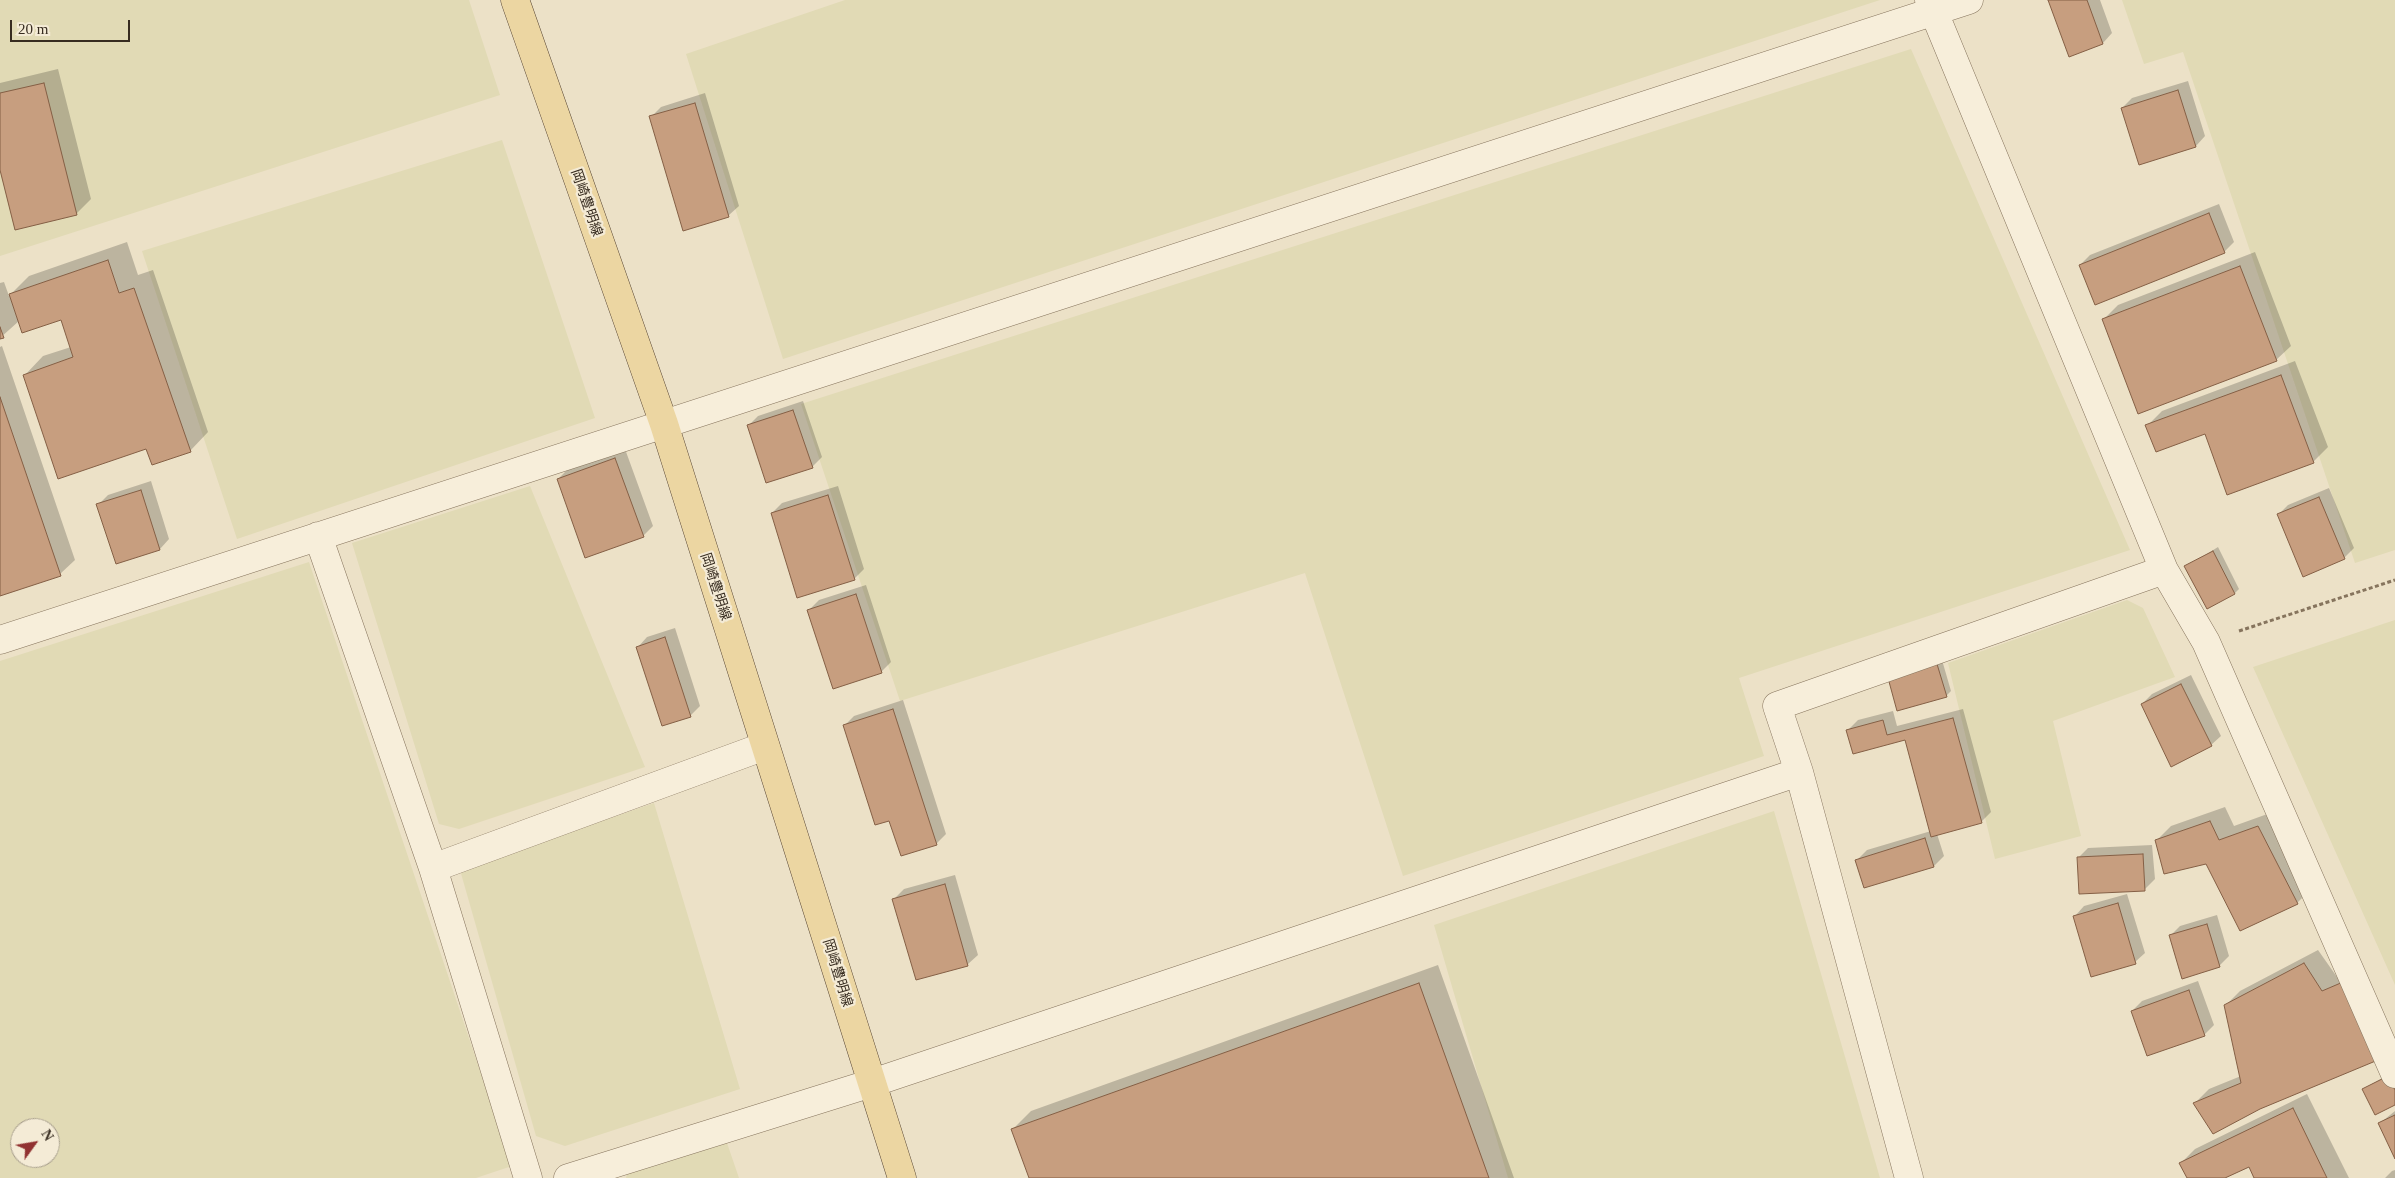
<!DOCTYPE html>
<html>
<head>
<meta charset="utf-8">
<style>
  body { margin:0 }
  #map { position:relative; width:2395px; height:1178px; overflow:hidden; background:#ece1c7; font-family:"Times New Roman",serif }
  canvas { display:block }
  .north { position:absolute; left:10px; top:1118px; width:50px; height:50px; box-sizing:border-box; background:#f4ebd6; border:1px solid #a89f8d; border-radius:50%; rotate:58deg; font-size:14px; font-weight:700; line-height:20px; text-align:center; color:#372c20 }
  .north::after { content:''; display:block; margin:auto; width:18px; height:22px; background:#913231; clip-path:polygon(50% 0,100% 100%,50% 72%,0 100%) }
  .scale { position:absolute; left:10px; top:20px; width:120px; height:22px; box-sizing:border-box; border:2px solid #372c20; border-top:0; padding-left:6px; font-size:15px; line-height:18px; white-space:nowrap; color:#372c20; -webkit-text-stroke:4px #f4ebd6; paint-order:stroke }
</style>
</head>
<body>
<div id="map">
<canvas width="2395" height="1178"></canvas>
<div class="north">N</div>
<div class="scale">20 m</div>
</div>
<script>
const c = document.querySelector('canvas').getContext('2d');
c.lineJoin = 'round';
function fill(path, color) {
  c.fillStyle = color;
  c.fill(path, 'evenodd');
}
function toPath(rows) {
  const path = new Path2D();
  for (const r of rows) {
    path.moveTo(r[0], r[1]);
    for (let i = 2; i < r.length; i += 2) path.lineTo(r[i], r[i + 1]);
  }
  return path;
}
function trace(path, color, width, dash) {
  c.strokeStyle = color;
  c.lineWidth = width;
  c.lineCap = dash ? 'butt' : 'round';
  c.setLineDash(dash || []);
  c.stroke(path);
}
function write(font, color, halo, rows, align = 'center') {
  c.font = font + ' "Times New Roman","Noto Sans JP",serif';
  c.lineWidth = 4.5;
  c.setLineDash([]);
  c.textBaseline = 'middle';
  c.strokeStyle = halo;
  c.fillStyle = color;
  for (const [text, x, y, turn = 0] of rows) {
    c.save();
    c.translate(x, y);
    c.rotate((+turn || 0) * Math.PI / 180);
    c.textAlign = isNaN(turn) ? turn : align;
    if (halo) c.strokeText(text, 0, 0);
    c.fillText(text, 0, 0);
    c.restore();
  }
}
const farmland = toPath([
  [0,0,469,0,500,95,0,256],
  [845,0,1880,0,783,359,686,54],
  [2122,0,2395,0,2395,550,2355,563,2183,52,2144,64],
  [1911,49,2130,550,1739,678,1764,756,1403,876,1305,573,900,701,801,404],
  [502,140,595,418,237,539,142,251],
  [530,486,645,767,459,829,439,824,352,543],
  [309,562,512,1166,476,1178,0,1178,0,661],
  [20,1128,50,1128,50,1158,20,1158],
  [2127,600,2143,608,2175,677,2053,721,2081,836,1995,859,1948,663],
  [2395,620,2395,985,2253,667],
  [654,803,740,1089,565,1146,536,1136,460,870],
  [1774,811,1880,1178,1508,1178,1434,925],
  [727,1143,739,1178,626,1178,627,1173]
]);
const shadow = toPath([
  [2050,0,2100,0,2112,33,2103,43],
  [58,69,91,199,76,214,0,165,0,83],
  [2188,81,2205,136,2196,146,2140,163,2122,108,2132,98],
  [705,93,739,206,729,215,684,229,651,117,661,107],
  [2219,204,2234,242,2224,252,2080,265,2090,255],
  [127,242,138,275,153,270,208,432,190,451,25,375,43,356,71,347,62,318,19,321,0,338,0,283,4,282,9,296,29,276],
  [2255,252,2291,346,2276,360,2104,319,2118,305],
  [2,346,75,560,60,574,0,595,0,347],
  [2295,361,2328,447,2313,462,2206,433,2147,426,2162,411],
  [803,401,822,457,812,467,748,426,758,416],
  [625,449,653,526,643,536,558,479,568,469],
  [151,481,169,539,160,549,98,505,108,495],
  [838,486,864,569,854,579,772,513,782,503],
  [2329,488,2354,548,2344,558,2278,515,2288,505],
  [2218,547,2239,589,2235,593,2186,567],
  [866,585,891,662,881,672,809,610,819,600],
  [675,628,700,706,690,716,638,647,647,637],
  [1942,660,1951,691,1946,696,1894,673],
  [2191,675,2221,736,2211,745,2142,704,2152,694],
  [903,700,946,834,936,844,890,819,844,726,854,716],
  [1963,709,1991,812,1981,822,1937,834,1944,856,1934,866,1865,887,1857,860,1867,850,1931,831,1906,738,1848,730,1858,720,1893,711,1897,726],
  [2225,807,2234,826,2273,812,2312,888,2297,903,2157,840,2171,826],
  [2152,845,2155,879,2145,889,2078,858,2088,848],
  [955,875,978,955,968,964,917,979,894,899,904,889],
  [2127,894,2145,953,2135,962,2075,916,2084,906],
  [2217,915,2229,956,2219,966,2170,936,2180,926],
  [2318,950,2337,977,2357,968,2391,1045,2195,1103,2209,1089,2241,1076,2225,1006,2240,991],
  [1438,965,1514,1178,1030,1178,1013,1129,1031,1111],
  [2198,981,2214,1025,2204,1035,2132,1011,2142,1001],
  [2393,1072,2395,1076,2395,1104,2363,1089],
  [2307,1094,2349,1178,2256,1178,2249,1165,2222,1178,2188,1178,2181,1163,2195,1149],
  [2395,1111,2395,1156,2380,1123],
  [2395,1170,2395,1178,2385,1178,2392,1171]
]);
const building = toPath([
  [2048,0,2087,0,2103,44,2069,57,2048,0],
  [44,83,77,215,15,230,0,170,0,93,44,83],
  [2178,90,2196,147,2139,165,2121,108,2178,90],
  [695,103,729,217,683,231,649,116,695,103],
  [2209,213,2225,253,2095,305,2079,265,2209,213],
  [108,260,119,293,134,288,191,452,152,465,146,449,58,479,23,375,73,357,61,320,22,333,9,294,108,260],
  [2240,266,2277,361,2138,414,2102,319,2240,266],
  [0,327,4,338,0,339,0,327],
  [2281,375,2314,463,2227,495,2205,434,2156,452,2145,425,2281,375],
  [0,397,61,576,0,596,0,397],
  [793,410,813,468,766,483,747,425,793,410],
  [615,458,644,537,585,558,557,479,615,458],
  [141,490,160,550,116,564,96,504,141,490],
  [828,495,855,580,797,598,771,513,828,495],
  [2319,497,2345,559,2303,577,2277,514,2319,497],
  [2213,551,2235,594,2207,609,2184,566,2213,551],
  [856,594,882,673,833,689,807,610,856,594],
  [665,637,691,717,662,726,636,647,665,637],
  [1937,664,1947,697,1897,711,1888,678,1937,664],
  [2181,684,2212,746,2171,767,2141,704,2181,684],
  [893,709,937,845,901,856,889,821,875,825,843,725,893,709],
  [1953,718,1982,823,1931,837,1905,740,1853,754,1846,730,1883,720,1887,735,1953,718],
  [2210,821,2219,840,2258,826,2298,904,2240,931,2206,864,2164,874,2155,840,2210,821],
  [1925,838,1934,867,1864,888,1855,860,1925,838],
  [2143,854,2145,891,2079,894,2077,857,2143,854],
  [945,884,968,966,916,980,892,899,945,884],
  [2118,903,2136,964,2091,977,2073,916,2118,903],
  [2207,924,2220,967,2182,979,2169,935,2207,924],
  [2304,963,2322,991,2343,982,2378,1060,2260,1109,2213,1134,2193,1103,2241,1083,2224,1005,2304,963],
  [1419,983,1489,1178,1029,1178,1011,1129,1419,983],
  [2189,990,2205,1036,2147,1056,2131,1011,2189,990],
  [2388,1076,2395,1090,2395,1105,2375,1115,2362,1089,2388,1076],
  [2293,1108,2327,1178,2254,1178,2249,1167,2225,1178,2187,1178,2179,1163,2293,1108],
  [2395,1115,2395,1159,2378,1123,2395,1115]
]);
const path = toPath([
  [2239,631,2395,580]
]);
const minor = toPath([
  [1929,0,2164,570,2206,642,2395,1074],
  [318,536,433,868,528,1178],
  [0,640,1969,0],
  [433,868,765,746],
  [568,1178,872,1083,1799,772],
  [1909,1178,1799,772,1777,706,2164,570]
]);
const major = toPath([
  [515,0,664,424,902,1178]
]);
const streetNames = [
  ["岡崎豊明線",586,203,71],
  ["岡崎豊明線",715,587,72],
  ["岡崎豊明線",837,973,73]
];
fill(farmland, '#e1dab5');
fill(shadow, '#0003');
fill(building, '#c79e7f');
trace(building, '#845f45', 1);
trace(minor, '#86745d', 29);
trace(major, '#544231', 29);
trace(path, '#86745d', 3, [4, 2.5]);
trace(minor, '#f7eeda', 28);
trace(major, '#ecd6a2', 28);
write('14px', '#372c20', '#f4ebd6', streetNames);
</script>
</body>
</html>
